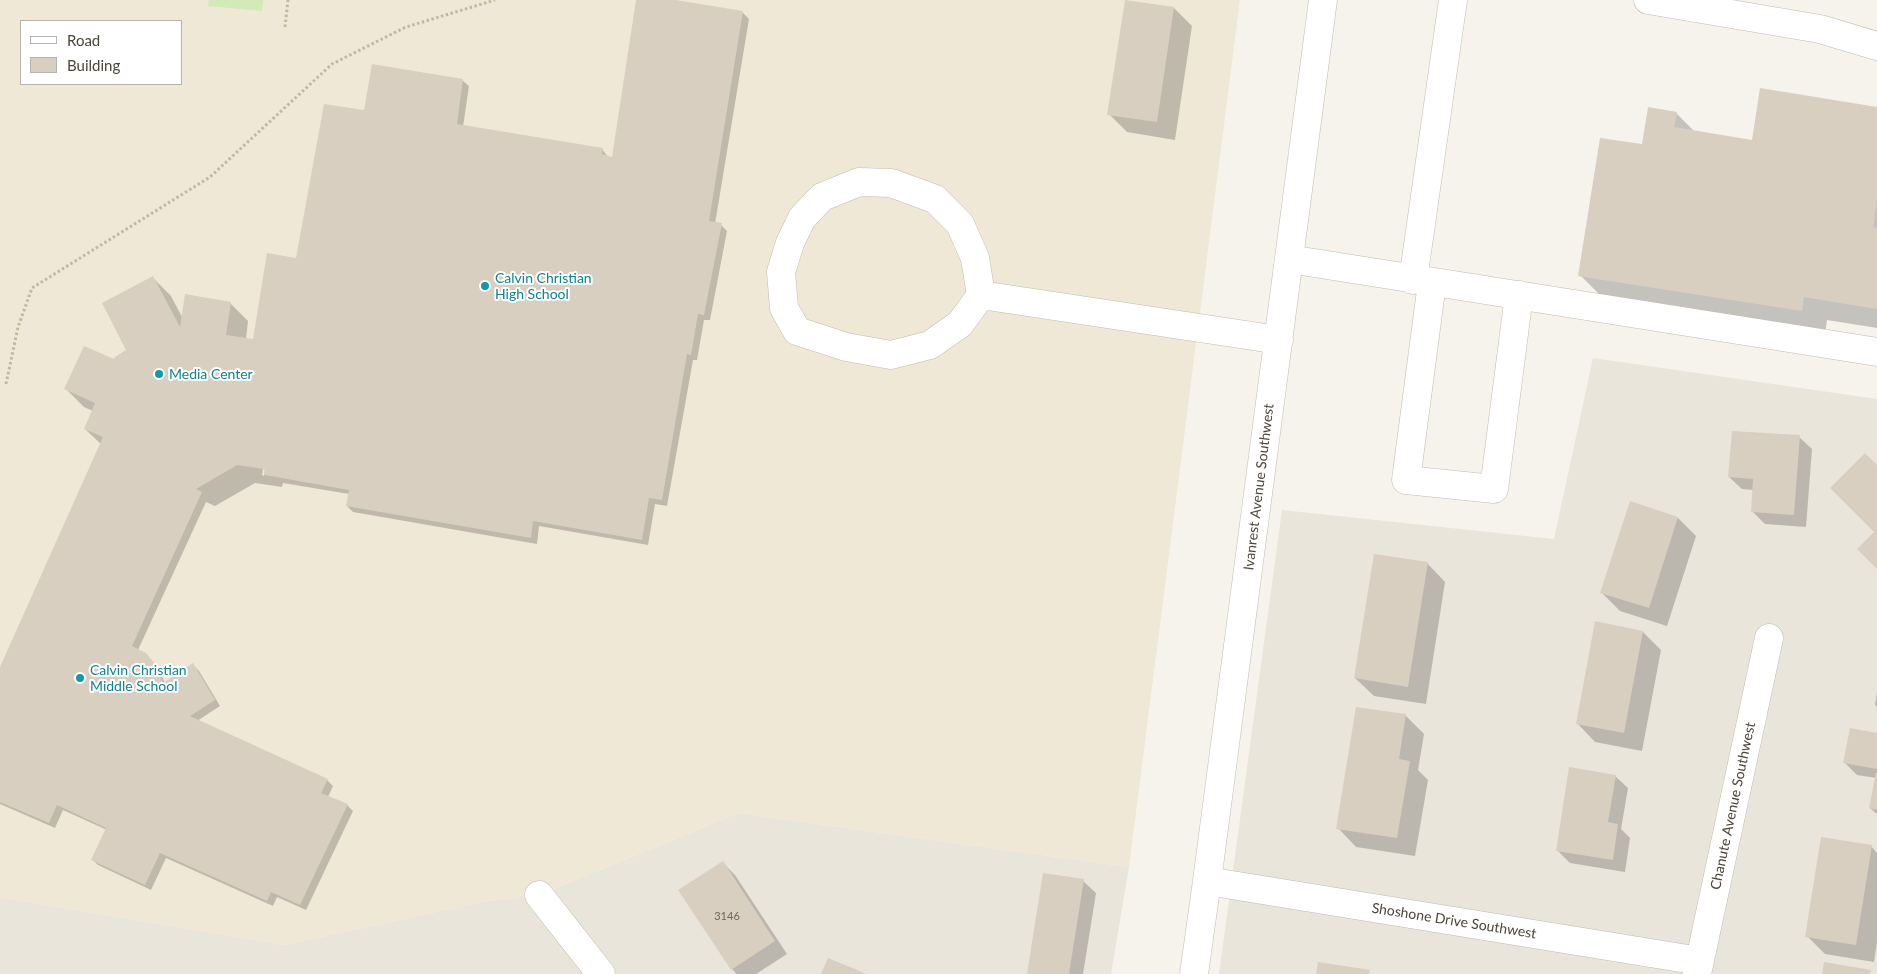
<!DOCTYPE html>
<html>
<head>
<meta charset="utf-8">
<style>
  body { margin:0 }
  #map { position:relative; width:1877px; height:974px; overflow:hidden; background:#f6f3ec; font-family:Lato,sans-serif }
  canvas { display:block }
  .legend { position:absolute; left:20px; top:20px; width:162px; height:65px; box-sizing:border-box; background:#fff; border:1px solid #b7b4b0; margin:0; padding:6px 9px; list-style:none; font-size:15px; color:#4b4439 }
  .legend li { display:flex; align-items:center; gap:10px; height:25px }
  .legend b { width:25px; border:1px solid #b7b4b0 }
</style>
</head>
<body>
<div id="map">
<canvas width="1877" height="974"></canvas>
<ul class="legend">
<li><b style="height:6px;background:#fff"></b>Road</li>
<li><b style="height:14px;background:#d8cfc1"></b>Building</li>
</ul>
</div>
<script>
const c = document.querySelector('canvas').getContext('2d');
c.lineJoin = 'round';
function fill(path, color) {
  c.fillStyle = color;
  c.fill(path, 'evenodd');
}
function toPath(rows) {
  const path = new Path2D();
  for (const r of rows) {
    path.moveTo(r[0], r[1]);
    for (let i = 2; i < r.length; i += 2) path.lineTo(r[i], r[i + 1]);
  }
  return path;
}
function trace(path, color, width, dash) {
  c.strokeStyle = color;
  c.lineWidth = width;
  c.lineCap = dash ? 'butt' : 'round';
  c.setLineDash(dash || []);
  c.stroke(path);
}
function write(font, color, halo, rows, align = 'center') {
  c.font = font + ' Lato,sans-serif';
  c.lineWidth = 4;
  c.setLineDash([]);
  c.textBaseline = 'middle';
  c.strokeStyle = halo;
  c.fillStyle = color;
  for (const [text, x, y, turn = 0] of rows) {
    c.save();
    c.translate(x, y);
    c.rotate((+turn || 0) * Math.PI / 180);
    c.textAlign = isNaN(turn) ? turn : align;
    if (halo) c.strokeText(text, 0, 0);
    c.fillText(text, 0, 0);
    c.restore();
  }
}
const residential = toPath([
  [1593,358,1877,399,1877,974,1219,974,1282,510,1554,539],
  [738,813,1129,867,1111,974,0,974,0,897,284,945,481,902,539,895]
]);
const education = toPath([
  [0,0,1240,0,1129,867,738,813,539,895,481,902,284,945,0,897],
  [21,21,181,21,181,84,21,84]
]);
const green = toPath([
  [209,0,263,0,262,11,208,6]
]);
const shadow = toPath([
  [637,0,669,0,743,13,749,19,715,224,721,225,727,231,710,320,704,320,697,360,693,360,667,506,655,504,648,545,539,526,537,544,353,512,347,506,349,494,283,483,282,487,255,483,215,506,206,502,138,650,152,661,159,670,165,683,193,665,199,671,220,706,197,721,327,780,333,786,328,797,347,805,353,811,306,910,277,897,273,906,166,858,151,890,98,865,92,859,107,830,63,810,55,828,0,804,0,670,102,445,85,429,93,411,84,407,66,389,114,361,128,351,153,278,171,296,182,317,230,303,248,321,246,339,254,341,297,259,365,112,462,80,469,86,463,127,602,149,608,157,613,158],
  [270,428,273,428,264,476,262,475],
  [1174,8,1192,26,1175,140,1127,132,1109,114],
  [1877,108,1877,328,1827,320,1825,334,1603,298,1580,275,1643,146,1676,113,1695,132,1753,141],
  [1799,437,1812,449,1806,527,1765,524,1752,511,1754,490,1742,489,1729,477],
  [1678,518,1696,536,1667,626,1620,611,1602,593],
  [1427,563,1445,582,1426,704,1374,696,1355,678],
  [1643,632,1661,650,1642,751,1595,742,1577,723],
  [1877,692,1877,707,1875,705],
  [1357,708,1406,716,1424,734,1418,770,1428,780,1415,856,1356,847,1338,828],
  [1877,734,1877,814,1870,808,1876,778,1857,775,1844,762],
  [1615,776,1628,788,1621,829,1630,838,1625,872,1570,863,1558,851],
  [1871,846,1877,853,1877,942,1874,962,1825,954,1807,936],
  [723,863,735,875,787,954,756,974,737,974,732,969],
  [1083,881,1096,893,1083,974,1029,974]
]);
const building = toPath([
  [636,0,676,0,743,11,709,221,722,223,704,315,698,314,691,355,687,354,662,500,649,498,642,540,533,521,531,538,346,506,349,490,265,475,264,469,237,465,196,489,202,492,132,646,146,653,154,663,163,683,193,663,215,700,190,716,328,779,321,793,348,804,300,905,271,892,267,901,160,853,145,885,91,860,106,828,57,805,49,823,0,802,0,667,103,437,84,429,95,403,64,389,84,346,114,359,115,357,126,350,102,303,153,276,180,327,185,294,231,302,226,335,253,339,267,253,296,258,324,104,364,110,372,64,463,79,457,124,603,148,602,154,612,157],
  [1125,0,1174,7,1157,122,1107,115],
  [1760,88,1877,107,1877,199,1873,227,1877,228,1877,309,1804,297,1802,311,1578,276,1600,138,1642,144,1648,107,1677,112,1674,127,1752,140],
  [1732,431,1800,435,1794,515,1751,512,1753,479,1728,477],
  [1865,453,1877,465,1877,569,1857,549,1874,532,1830,488],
  [1630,501,1678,517,1649,608,1600,593],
  [1374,554,1428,562,1408,687,1354,678],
  [1595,621,1643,631,1624,733,1576,724],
  [1356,707,1406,714,1399,759,1410,761,1397,838,1336,829],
  [1850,728,1877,733,1877,769,1843,763],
  [1569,767,1616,775,1608,822,1618,824,1613,860,1556,851],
  [1876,772,1877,773,1877,810,1869,808],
  [1821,837,1872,845,1856,945,1805,937],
  [723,861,775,941,731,970,678,890],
  [1043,873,1084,879,1069,974,1027,974],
  [828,958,867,974,821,974],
  [1318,962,1370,970,1369,974,1316,974],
  [1824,962,1871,970,1870,974,1822,974]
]);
const path = toPath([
  [285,27,288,0],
  [6,384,18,327,32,288,210,177,332,64,406,27,495,0]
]);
const minor = toPath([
  [1648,0,1820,29,1877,46],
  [859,182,891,183,935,199,960,224,975,258,981,295,960,324,930,345,891,355,846,347,797,331,784,308,781,272,790,243,802,218,822,197,859,182],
  [1289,259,1877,352],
  [1413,280,1453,0],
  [1432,283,1406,480,1494,489,1519,295],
  [981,295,1279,340],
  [1207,881,1700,961],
  [539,895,601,974],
  [1194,974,1207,881,1323,0],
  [1697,974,1769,638]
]);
const markers = [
  [485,286,5,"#0f9aa8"],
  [159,374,5,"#0f9aa8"],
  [80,678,5,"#0f9aa8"]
];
const numberNames = [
  ["3146",727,916]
];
const cultureNames = [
  ["Calvin Christian",495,278],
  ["High School",495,294],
  ["Media Center",169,374],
  ["Calvin Christian",90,670],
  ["Middle School",90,686]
];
const streetNames = [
  ["Ivanrest Avenue Southwest",1259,487,-83],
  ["Chanute Avenue Southwest",1733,806,-78],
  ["Shoshone Drive Southwest",1454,921,9]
];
fill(residential, '#eae5da');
fill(education, '#efe8d6');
fill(green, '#d2eab5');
fill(shadow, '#0003');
fill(building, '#d8cfc1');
trace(minor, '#c2bbae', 29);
trace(path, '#c4b79f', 3, [2.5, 2.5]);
trace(minor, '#fff', 28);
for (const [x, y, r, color] of markers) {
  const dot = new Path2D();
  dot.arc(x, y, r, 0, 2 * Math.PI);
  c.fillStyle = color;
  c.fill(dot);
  trace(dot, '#fff', 2);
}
write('11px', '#6e675b', null, numberNames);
write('14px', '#0d838f', '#fff', cultureNames, 'left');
write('14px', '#4b4439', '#fff', streetNames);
</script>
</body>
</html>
